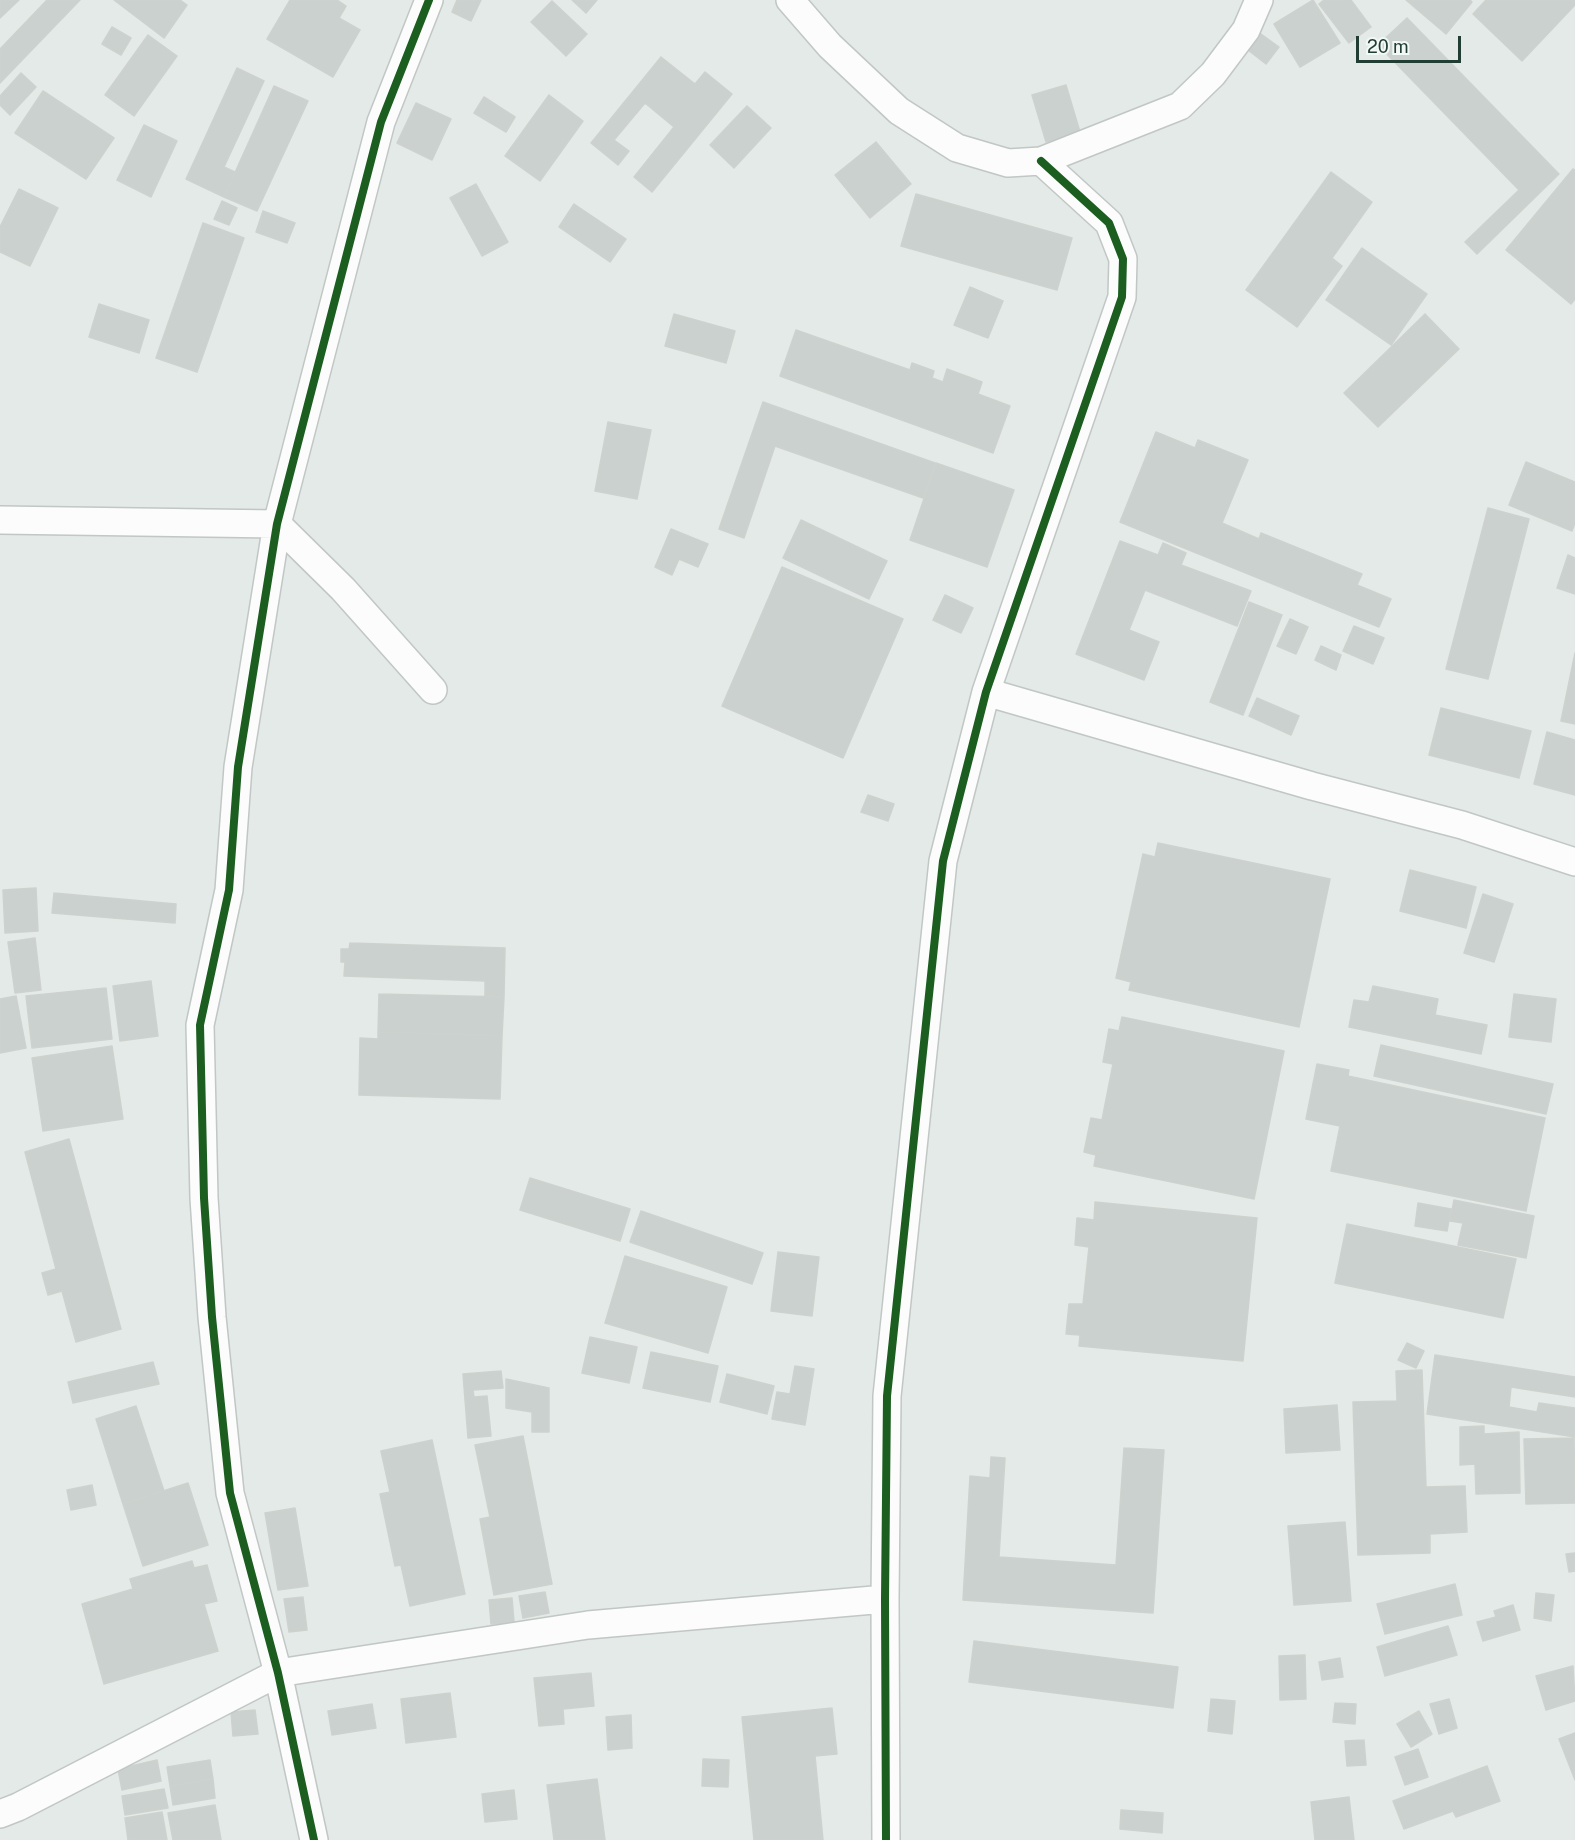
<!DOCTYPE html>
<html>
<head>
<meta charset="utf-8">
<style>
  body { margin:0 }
  #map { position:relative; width:1575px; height:1840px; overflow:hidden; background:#e4eae7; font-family:"Public Sans",sans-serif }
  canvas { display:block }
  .scale { position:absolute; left:1356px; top:36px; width:105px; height:27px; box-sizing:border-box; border:3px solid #223d33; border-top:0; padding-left:8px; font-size:18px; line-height:21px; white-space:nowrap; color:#223d33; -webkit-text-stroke:4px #f2f8f5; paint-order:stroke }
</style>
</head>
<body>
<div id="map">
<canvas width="1575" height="1840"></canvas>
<div class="scale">20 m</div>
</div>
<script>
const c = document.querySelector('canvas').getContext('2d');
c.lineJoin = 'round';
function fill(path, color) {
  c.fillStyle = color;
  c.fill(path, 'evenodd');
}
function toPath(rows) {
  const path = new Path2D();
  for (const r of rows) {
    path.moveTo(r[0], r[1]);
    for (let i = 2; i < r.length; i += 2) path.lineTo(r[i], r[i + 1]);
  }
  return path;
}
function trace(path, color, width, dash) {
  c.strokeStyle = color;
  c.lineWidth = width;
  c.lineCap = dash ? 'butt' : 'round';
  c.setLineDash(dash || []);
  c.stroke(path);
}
const building = toPath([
  [0,0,19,0,0,18,0,0],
  [47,0,80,0,0,83,0,49,47,0],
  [114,0,180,0,187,5,164,38,114,0],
  [290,0,337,0,346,6,339,18,360,30,333,77,267,39,290,0],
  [457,0,481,0,471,21,452,12,457,0],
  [572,0,597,0,586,13,572,0],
  [1313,0,1340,43,1300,67,1274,24,1313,0],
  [1324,0,1351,0,1371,27,1349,43,1319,4,1324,0],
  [1406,0,1470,0,1472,2,1446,34,1406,0],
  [1486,0,1575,0,1575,5,1522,61,1473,14,1486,0],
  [552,1,587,34,566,56,531,22,552,1],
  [1407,18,1559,174,1477,254,1465,242,1519,190,1378,45,1407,18],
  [112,27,131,38,121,55,102,44,112,27],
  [1261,34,1279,47,1266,64,1248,50,1261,34],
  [148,35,177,56,134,116,105,95,148,35],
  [661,57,695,84,705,72,732,94,652,192,634,177,674,127,645,103,614,140,629,151,618,165,591,143,661,57],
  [237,68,264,81,224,167,235,172,224,197,186,179,237,68],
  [21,73,36,87,10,115,0,105,0,96,21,73],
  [1066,85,1080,132,1046,142,1032,95,1066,85],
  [274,86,308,101,257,211,224,197,274,86],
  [43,91,114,138,86,179,15,133,43,91],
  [549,95,583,121,540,181,505,156,549,95],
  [484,97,515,117,506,132,474,113,484,97],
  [416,103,451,119,432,160,397,143,416,103],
  [747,106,771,128,734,168,710,145,747,106],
  [144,125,177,141,151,197,117,180,144,125],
  [876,142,911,184,870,218,835,175,876,142],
  [1573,169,1575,170,1575,299,1571,304,1506,250,1573,169],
  [1331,172,1372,202,1332,258,1342,266,1297,327,1246,290,1331,172],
  [476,184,508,242,482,256,450,198,476,184],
  [19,189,58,208,30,266,0,252,0,227,19,189],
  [916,194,1072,238,1057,290,901,246,916,194],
  [222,201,237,208,229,225,214,219,222,201],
  [574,204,626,239,610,262,559,227,574,204],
  [263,211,295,223,287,243,256,232,263,211],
  [203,223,244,238,197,372,156,358,203,223],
  [1362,248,1427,294,1391,345,1326,300,1362,248],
  [970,287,1003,301,988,338,954,325,970,287],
  [99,304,149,320,139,353,89,337,99,304],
  [674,314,735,331,726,363,665,346,674,314],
  [1425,314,1459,349,1378,427,1344,393,1425,314],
  [796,330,910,370,912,363,934,371,932,378,943,382,947,369,982,382,978,394,1010,406,993,453,780,376,796,330],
  [763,402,935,463,923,498,775,446,744,538,719,529,763,402],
  [608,422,651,430,637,499,595,491,608,422],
  [1156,432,1195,448,1198,440,1248,460,1222,523,1259,539,1261,533,1362,574,1357,585,1391,599,1379,627,1120,522,1156,432],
  [1526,462,1575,482,1575,523,1572,531,1509,505,1526,462],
  [936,463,1014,490,987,567,910,540,936,463],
  [1488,508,1529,519,1488,679,1446,669,1488,508],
  [801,520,887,561,869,599,783,558,801,520],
  [671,529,708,544,698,567,679,559,672,575,655,567,671,529],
  [1120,541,1158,555,1163,543,1186,553,1181,565,1251,591,1237,626,1145,590,1129,630,1159,642,1144,680,1076,654,1120,541],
  [1568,555,1575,558,1575,594,1557,588,1568,555],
  [782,567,903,619,843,758,722,706,782,567],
  [945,595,973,608,961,633,933,620,945,595],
  [1249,602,1282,615,1243,715,1210,702,1249,602],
  [1290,619,1308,627,1296,654,1277,646,1290,619],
  [1354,626,1384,638,1373,664,1343,651,1354,626],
  [1321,646,1341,655,1336,670,1315,660,1321,646],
  [1575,653,1575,724,1561,721,1575,653],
  [1257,698,1299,716,1291,735,1249,716,1257,698],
  [1441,708,1531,731,1519,778,1429,755,1441,708],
  [1547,732,1575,740,1575,795,1534,784,1547,732],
  [868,795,894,804,888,821,861,812,868,795],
  [1158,843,1330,879,1299,1027,1129,990,1131,982,1116,978,1143,854,1155,857,1158,843],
  [1410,870,1476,887,1466,928,1400,911,1410,870],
  [36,888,38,931,5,933,3,890,36,888],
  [54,893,176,904,175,923,52,913,54,893],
  [1483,894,1513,904,1494,962,1464,953,1483,894],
  [35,938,41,990,15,993,8,942,35,938],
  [350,943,505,948,504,997,485,996,485,981,344,976,345,962,341,962,341,949,349,949,350,943],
  [151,981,158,1036,120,1041,113,986,151,981],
  [1373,986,1438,999,1435,1015,1487,1025,1481,1054,1349,1027,1354,1000,1369,1002,1373,986],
  [106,988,112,1039,32,1048,26,996,106,988],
  [379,994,504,997,502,1036,378,1032,379,994],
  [1514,994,1556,999,1551,1042,1509,1037,1514,994],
  [16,996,26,1048,0,1053,0,999,16,996],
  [1122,1017,1284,1051,1254,1199,1094,1166,1096,1155,1084,1152,1091,1118,1102,1120,1113,1064,1103,1062,1109,1029,1119,1031,1122,1017],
  [378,1032,502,1036,500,1099,359,1095,360,1038,378,1039,378,1032],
  [1381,1045,1553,1084,1546,1114,1374,1076,1381,1045],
  [112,1046,123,1119,43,1131,32,1058,112,1046],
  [1317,1064,1349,1070,1348,1076,1545,1118,1526,1211,1331,1171,1340,1126,1306,1119,1317,1064],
  [69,1139,121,1329,76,1342,62,1291,48,1295,42,1273,56,1269,25,1152,69,1139],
  [530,1178,630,1209,620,1241,520,1210,530,1178],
  [1454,1200,1534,1216,1526,1258,1458,1245,1463,1223,1450,1221,1454,1200],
  [1095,1202,1257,1218,1243,1361,1079,1346,1080,1335,1066,1334,1069,1304,1083,1304,1089,1247,1075,1245,1077,1218,1094,1220,1095,1202],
  [1418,1203,1451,1209,1447,1231,1415,1226,1418,1203],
  [641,1211,763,1253,752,1284,630,1242,641,1211],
  [1347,1224,1516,1259,1503,1318,1335,1283,1347,1224],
  [778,1252,819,1257,812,1316,771,1311,778,1252],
  [625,1256,727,1287,708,1353,605,1323,625,1256],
  [590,1337,637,1347,629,1383,582,1373,590,1337],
  [1407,1343,1424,1351,1416,1368,1398,1360,1407,1343],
  [651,1352,718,1366,710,1402,643,1388,651,1352],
  [1435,1355,1575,1377,1575,1397,1511,1387,1509,1407,1537,1412,1539,1403,1575,1408,1575,1437,1427,1414,1435,1355],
  [153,1362,159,1384,73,1403,68,1382,153,1362],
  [795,1366,814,1369,805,1425,772,1419,777,1392,790,1394,795,1366],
  [1422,1370,1426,1487,1465,1486,1467,1532,1430,1534,1430,1553,1358,1555,1353,1402,1397,1401,1396,1371,1422,1370],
  [501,1371,503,1388,473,1390,474,1397,487,1396,491,1436,468,1438,463,1374,501,1371],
  [727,1374,774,1386,767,1414,720,1402,727,1374],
  [506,1379,549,1388,549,1432,532,1432,532,1412,506,1408,506,1379],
  [1337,1405,1340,1450,1286,1453,1284,1409,1337,1405],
  [136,1406,164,1491,123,1504,96,1419,136,1406],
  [1484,1426,1484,1434,1519,1432,1520,1493,1476,1494,1475,1464,1460,1465,1460,1427,1484,1426],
  [523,1436,552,1584,494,1595,480,1519,490,1517,475,1445,523,1436],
  [1574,1438,1575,1503,1526,1504,1524,1439,1574,1438],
  [432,1440,465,1594,410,1606,401,1565,395,1566,380,1494,390,1492,381,1451,432,1440],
  [1124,1448,1164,1450,1153,1613,963,1600,970,1476,990,1478,991,1457,1005,1458,999,1557,1116,1565,1124,1448],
  [188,1483,208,1545,143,1566,123,1504,188,1483],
  [92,1485,96,1505,71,1510,67,1490,92,1485],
  [295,1508,308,1586,278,1590,265,1513,295,1508],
  [1345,1522,1351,1601,1294,1605,1288,1526,1345,1522],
  [1575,1553,1575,1571,1569,1572,1566,1554,1575,1553],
  [192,1561,194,1568,207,1565,217,1601,204,1604,218,1651,104,1684,82,1604,133,1589,130,1579,192,1561],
  [1455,1584,1462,1615,1385,1634,1377,1604,1455,1584],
  [545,1592,549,1613,523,1618,519,1596,545,1592],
  [1536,1593,1554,1595,1551,1621,1534,1618,1536,1593],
  [303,1597,307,1630,289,1632,284,1599,303,1597],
  [512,1598,514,1622,491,1624,489,1600,512,1598],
  [1513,1605,1520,1630,1483,1641,1477,1622,1496,1617,1494,1611,1513,1605],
  [1448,1626,1457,1655,1385,1676,1377,1647,1448,1626],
  [974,1641,1178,1667,1173,1708,969,1682,974,1641],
  [1305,1655,1306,1699,1280,1700,1279,1656,1305,1655],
  [1340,1658,1343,1677,1322,1680,1319,1662,1340,1658],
  [1573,1666,1575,1701,1546,1710,1536,1676,1573,1666],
  [591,1673,594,1706,563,1709,564,1724,539,1726,534,1678,591,1673],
  [450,1693,456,1737,406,1743,401,1699,450,1693],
  [1211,1699,1235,1701,1232,1734,1208,1731,1211,1699],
  [1449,1699,1457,1728,1439,1734,1430,1704,1449,1699],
  [1335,1703,1356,1704,1355,1724,1333,1722,1335,1703],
  [372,1704,376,1728,332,1735,328,1711,372,1704],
  [832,1708,837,1754,815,1756,823,1840,754,1840,742,1717,832,1708],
  [255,1710,258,1734,233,1736,231,1712,255,1710],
  [1419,1711,1432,1734,1411,1747,1397,1724,1419,1711],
  [631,1715,632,1748,608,1750,606,1717,631,1715],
  [1575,1733,1575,1780,1559,1739,1575,1733],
  [1364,1740,1366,1765,1347,1766,1345,1741,1364,1740],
  [1418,1749,1428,1777,1405,1785,1395,1757,1418,1749],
  [703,1759,729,1760,728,1787,702,1786,703,1759],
  [157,1760,161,1781,122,1790,118,1769,157,1760],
  [210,1760,213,1779,170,1786,167,1767,210,1760],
  [1487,1766,1500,1801,1456,1817,1453,1811,1404,1829,1393,1801,1487,1766],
  [213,1779,215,1798,173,1805,170,1786,213,1779],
  [597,1779,605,1840,554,1840,547,1785,597,1779],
  [164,1789,168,1808,125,1815,122,1796,164,1789],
  [514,1790,517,1819,485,1822,482,1794,514,1790],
  [1349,1797,1354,1840,1315,1840,1311,1802,1349,1797],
  [215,1805,221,1840,173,1840,168,1813,215,1805],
  [1121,1810,1163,1813,1162,1833,1120,1829,1121,1810],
  [162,1812,167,1840,128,1840,125,1818,162,1812]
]);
const minor = toPath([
  [790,0,830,46,899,111,957,148,1008,163,1041,161,1180,106,1213,74,1246,30,1259,0],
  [0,520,277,524,343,589,433,690],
  [986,692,1312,786,1462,825,1575,862],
  [0,1814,18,1807,278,1673,588,1625,885,1599],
  [314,1840,278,1673,230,1493,212,1317,204,1198,200,1025,229,890,238,767,277,524,381,122,429,0],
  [886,1840,885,1599,887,1396,943,861,986,692,1122,297,1123,259,1109,223,1041,161]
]);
const cycleway = toPath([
  [314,1840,278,1673,230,1493,212,1317,204,1198,200,1025,229,890,238,767,277,524,381,122,429,0],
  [886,1840,885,1599,887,1396,943,861,986,692,1122,297,1123,259,1109,223,1041,161]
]);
fill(building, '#cbd1ce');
trace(building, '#cdd2cf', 1.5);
trace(minor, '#c1c7c4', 30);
trace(minor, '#fbfcfb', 27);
trace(cycleway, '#1b5e20', 8);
</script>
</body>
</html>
